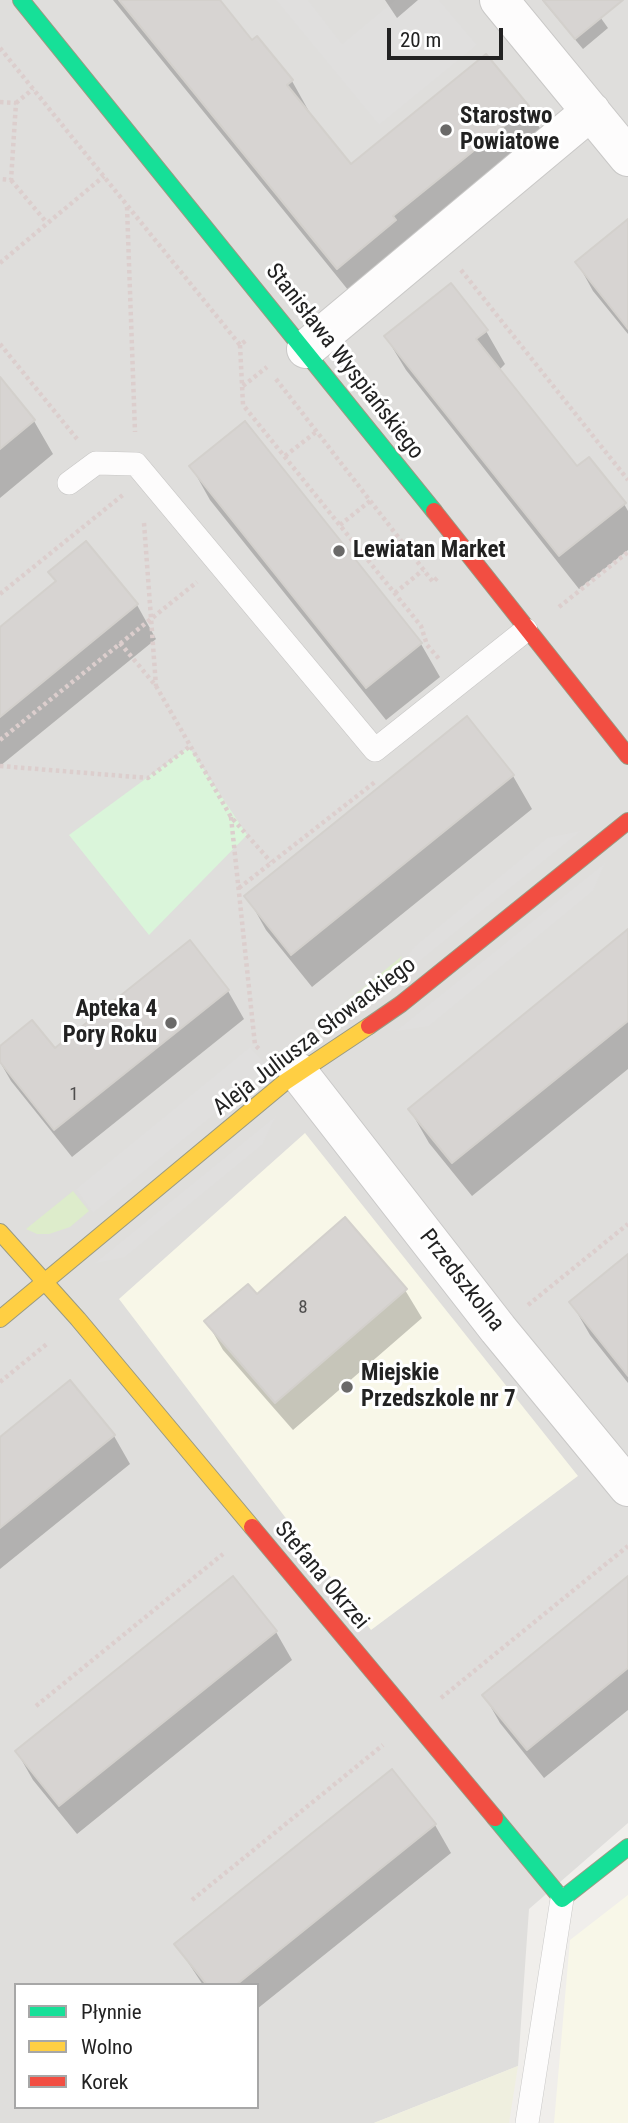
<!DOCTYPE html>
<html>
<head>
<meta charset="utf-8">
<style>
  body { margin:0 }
  #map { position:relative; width:628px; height:2123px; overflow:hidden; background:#f0eeeb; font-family:"Roboto Condensed",sans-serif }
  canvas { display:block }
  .legend { position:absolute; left:14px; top:1983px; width:245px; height:126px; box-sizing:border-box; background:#fff; border:2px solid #a7a7a7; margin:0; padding:9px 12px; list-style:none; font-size:21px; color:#222 }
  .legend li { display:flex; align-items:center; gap:14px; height:35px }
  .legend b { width:35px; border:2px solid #a7a7a7 }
  .scale { position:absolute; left:387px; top:28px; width:116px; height:32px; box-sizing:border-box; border:4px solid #222; border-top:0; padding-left:9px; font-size:21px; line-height:24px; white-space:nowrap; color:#222; -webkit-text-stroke:5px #fff; paint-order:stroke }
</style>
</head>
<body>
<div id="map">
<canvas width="628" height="2123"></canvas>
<ul class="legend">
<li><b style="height:9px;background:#16e098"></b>Płynnie</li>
<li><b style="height:9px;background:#ffcf43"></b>Wolno</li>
<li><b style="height:9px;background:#f24e42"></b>Korek</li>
</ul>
<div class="scale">20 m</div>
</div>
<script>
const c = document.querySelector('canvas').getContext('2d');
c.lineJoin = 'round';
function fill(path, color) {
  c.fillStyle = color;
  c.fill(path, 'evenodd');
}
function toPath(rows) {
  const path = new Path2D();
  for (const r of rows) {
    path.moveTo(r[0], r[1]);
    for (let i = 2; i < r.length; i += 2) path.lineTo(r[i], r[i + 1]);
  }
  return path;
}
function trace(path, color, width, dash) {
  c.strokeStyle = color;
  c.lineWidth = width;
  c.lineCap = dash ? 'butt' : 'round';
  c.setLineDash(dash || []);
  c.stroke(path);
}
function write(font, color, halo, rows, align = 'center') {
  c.font = font + ' "Roboto Condensed",sans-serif';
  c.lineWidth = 6;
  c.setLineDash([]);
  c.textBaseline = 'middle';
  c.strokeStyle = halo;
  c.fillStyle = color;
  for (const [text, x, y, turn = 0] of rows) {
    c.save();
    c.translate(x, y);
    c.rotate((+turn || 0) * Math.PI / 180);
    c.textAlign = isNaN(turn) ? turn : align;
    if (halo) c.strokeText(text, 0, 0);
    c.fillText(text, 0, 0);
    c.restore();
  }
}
const residential = toPath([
  [0,0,628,0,628,1823,529,1909,518,2066,374,2123,0,2123],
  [16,1985,257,1985,257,2107,16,2107]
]);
const education = toPath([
  [305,1133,578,1476,371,1630,119,1299],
  [628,1895,628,2123,554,2123,570,1940]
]);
const farmland = toPath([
  [518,2066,509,2123,374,2123]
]);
const grass = toPath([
  [402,956,391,981,334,1019,336,1010],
  [73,1191,89,1211,70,1227,49,1234,37,1234,26,1229]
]);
const park = toPath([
  [189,747,247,835,149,935,69,835]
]);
const parking = toPath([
  [276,0,308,0,342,44,395,0,439,0,477,45,379,125],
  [581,831,396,980,406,958,415,946,547,838],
  [605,863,593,891,429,1026,396,1031],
  [250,1047,270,1069,93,1213,76,1189],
  [276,1116,262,1145,125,1257,95,1263]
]);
const shadow = toPath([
  [113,0,217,0,252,42,257,38,292,81,311,115,351,166,527,107,547,140,357,301],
  [385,0,418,0,397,18],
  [542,0,588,0,608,28,583,49],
  [628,222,628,334,593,291,577,262],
  [486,331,505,364,499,370,577,469,624,504,628,511,628,550,579,589,406,370,386,337],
  [0,380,34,421,53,454,0,498],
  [245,423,421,644,440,677,386,720,210,500,191,466],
  [86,543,137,605,156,639,0,766,0,629,57,583,51,572],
  [513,776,532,809,312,987,266,930,247,896],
  [628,931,628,1069,472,1196,429,1143,410,1110],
  [228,991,244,1019,72,1157,11,1081,0,1062,0,1048,55,1051],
  [628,1255,628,1383,590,1335,571,1302],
  [405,1290,422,1318,293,1430,223,1350,207,1322,256,1296],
  [114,1436,130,1464,0,1569,0,1439],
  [628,1578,628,1710,544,1778,500,1723,484,1695],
  [276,1632,292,1660,77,1834,33,1780,17,1752],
  [392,1771,435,1825,451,1853,257,2009,257,1985,203,1985,176,1944]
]);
const building = toPath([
  [119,0,220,0,252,40,257,36,293,80,287,85,351,164,486,54,529,106,393,216,396,220,337,269,119,0],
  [543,0,623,0,575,39,543,0],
  [628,219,628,329,575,262,628,219],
  [451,283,488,330,476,339,527,403,577,466,589,457,626,503,559,556,384,336,451,283],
  [0,377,35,420,0,449,0,377],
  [245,421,422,643,366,688,189,466,245,421],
  [86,541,138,604,0,717,0,627,56,581,48,572,86,541],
  [467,716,514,775,291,955,244,896,467,716],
  [628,929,628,1021,452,1163,408,1109,628,929],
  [190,940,229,990,54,1130,0,1062,0,1046,32,1020,55,1048,190,940],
  [345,1217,407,1289,275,1403,204,1321,248,1284,257,1294,345,1217],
  [628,1254,628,1376,569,1302,628,1254],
  [70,1380,115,1435,0,1528,0,1437,70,1380],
  [233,1576,277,1631,59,1806,15,1751,233,1576],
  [628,1576,628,1668,527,1750,482,1695,628,1576],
  [392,1769,436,1824,236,1985,207,1985,174,1944,392,1769]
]);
const path = toPath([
  [0,48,240,345,248,339],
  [0,102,16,103,11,180,0,179],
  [16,103,33,89],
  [11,180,47,223],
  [127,207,135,432],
  [0,263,104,176],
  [461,270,628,480],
  [0,344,77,439],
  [240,345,243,405,421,626,427,645,440,660],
  [276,379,433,582,439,576],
  [243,386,267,367],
  [285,456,316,432],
  [144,523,156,686],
  [340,525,370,501],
  [395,593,423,570],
  [0,594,124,494],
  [559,607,628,552],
  [120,643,156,686,231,817,271,862],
  [0,740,197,582],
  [0,766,148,778,189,747],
  [231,817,255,1045,261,1051],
  [239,888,375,782],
  [528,1305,628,1224],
  [0,1382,48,1343],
  [441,1698,628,1546],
  [36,1706,223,1554],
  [192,1900,383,1745]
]);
const lane = toPath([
  [69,483,96,463,136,464,375,750,526,630],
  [527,2123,562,1899]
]);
const street = toPath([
  [499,0,628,157],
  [306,349,591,111],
  [298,1072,498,1329,628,1487]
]);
const fast = toPath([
  [21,0,434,511],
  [495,1818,562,1899,628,1847]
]);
const slow = toPath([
  [0,1232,78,1319,252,1527],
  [0,1319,285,1082,369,1026]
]);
const jam = toPath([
  [434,511,628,756],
  [369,1026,401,1004,628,821],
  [252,1527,495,1818]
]);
const markers = [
  [446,130,7,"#6a6968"],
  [339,551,7,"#6a6968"],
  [171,1023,7,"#6a6968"],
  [347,1387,7,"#6a6968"]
];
const numberNames = [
  ["1",74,1095],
  ["8",303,1308]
];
const poiNames = [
  ["Starostwo",460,117],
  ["Powiatowe",460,143],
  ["Lewiatan Market",353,551],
  ["Apteka 4",157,1010,"right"],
  ["Pory Roku",157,1036,"right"],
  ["Miejskie",361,1374],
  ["Przedszkole nr 7",361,1400]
];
const streetNames = [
  ["Stanisława Wyspiańskiego",344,362,52],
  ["Aleja Juliusza Słowackiego",315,1037,-37],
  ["Przedszkolna",461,1281,52],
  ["Stefana Okrzei",321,1576,50]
];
fill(residential, '#dfdedc');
fill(education, '#f8f7e8');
fill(farmland, '#efefdf');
fill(grass, '#ddeccb');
fill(park, '#daf5da');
fill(parking, '#e0dfde');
fill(shadow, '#0003');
fill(building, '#d7d4d2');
trace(building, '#d3d0cc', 2);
trace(lane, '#c9c8c7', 24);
trace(street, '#c9c8c7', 40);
trace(fast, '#999a82', 18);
trace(slow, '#999a82', 18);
trace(jam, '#999a82', 18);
trace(path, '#dccecd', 4.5, [3.5, 3.5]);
trace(lane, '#fdfcfc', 23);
trace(street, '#fdfcfc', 38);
trace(fast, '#16e098', 16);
trace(slow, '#ffcf43', 16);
trace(jam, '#f24e42', 16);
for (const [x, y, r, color] of markers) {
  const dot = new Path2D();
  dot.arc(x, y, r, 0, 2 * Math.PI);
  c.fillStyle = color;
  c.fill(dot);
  trace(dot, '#fff', 2.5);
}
write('19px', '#4f4e4e', null, numberNames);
write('bold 23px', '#222', '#fff', poiNames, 'left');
write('23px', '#222', '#fff', streetNames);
</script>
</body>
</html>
